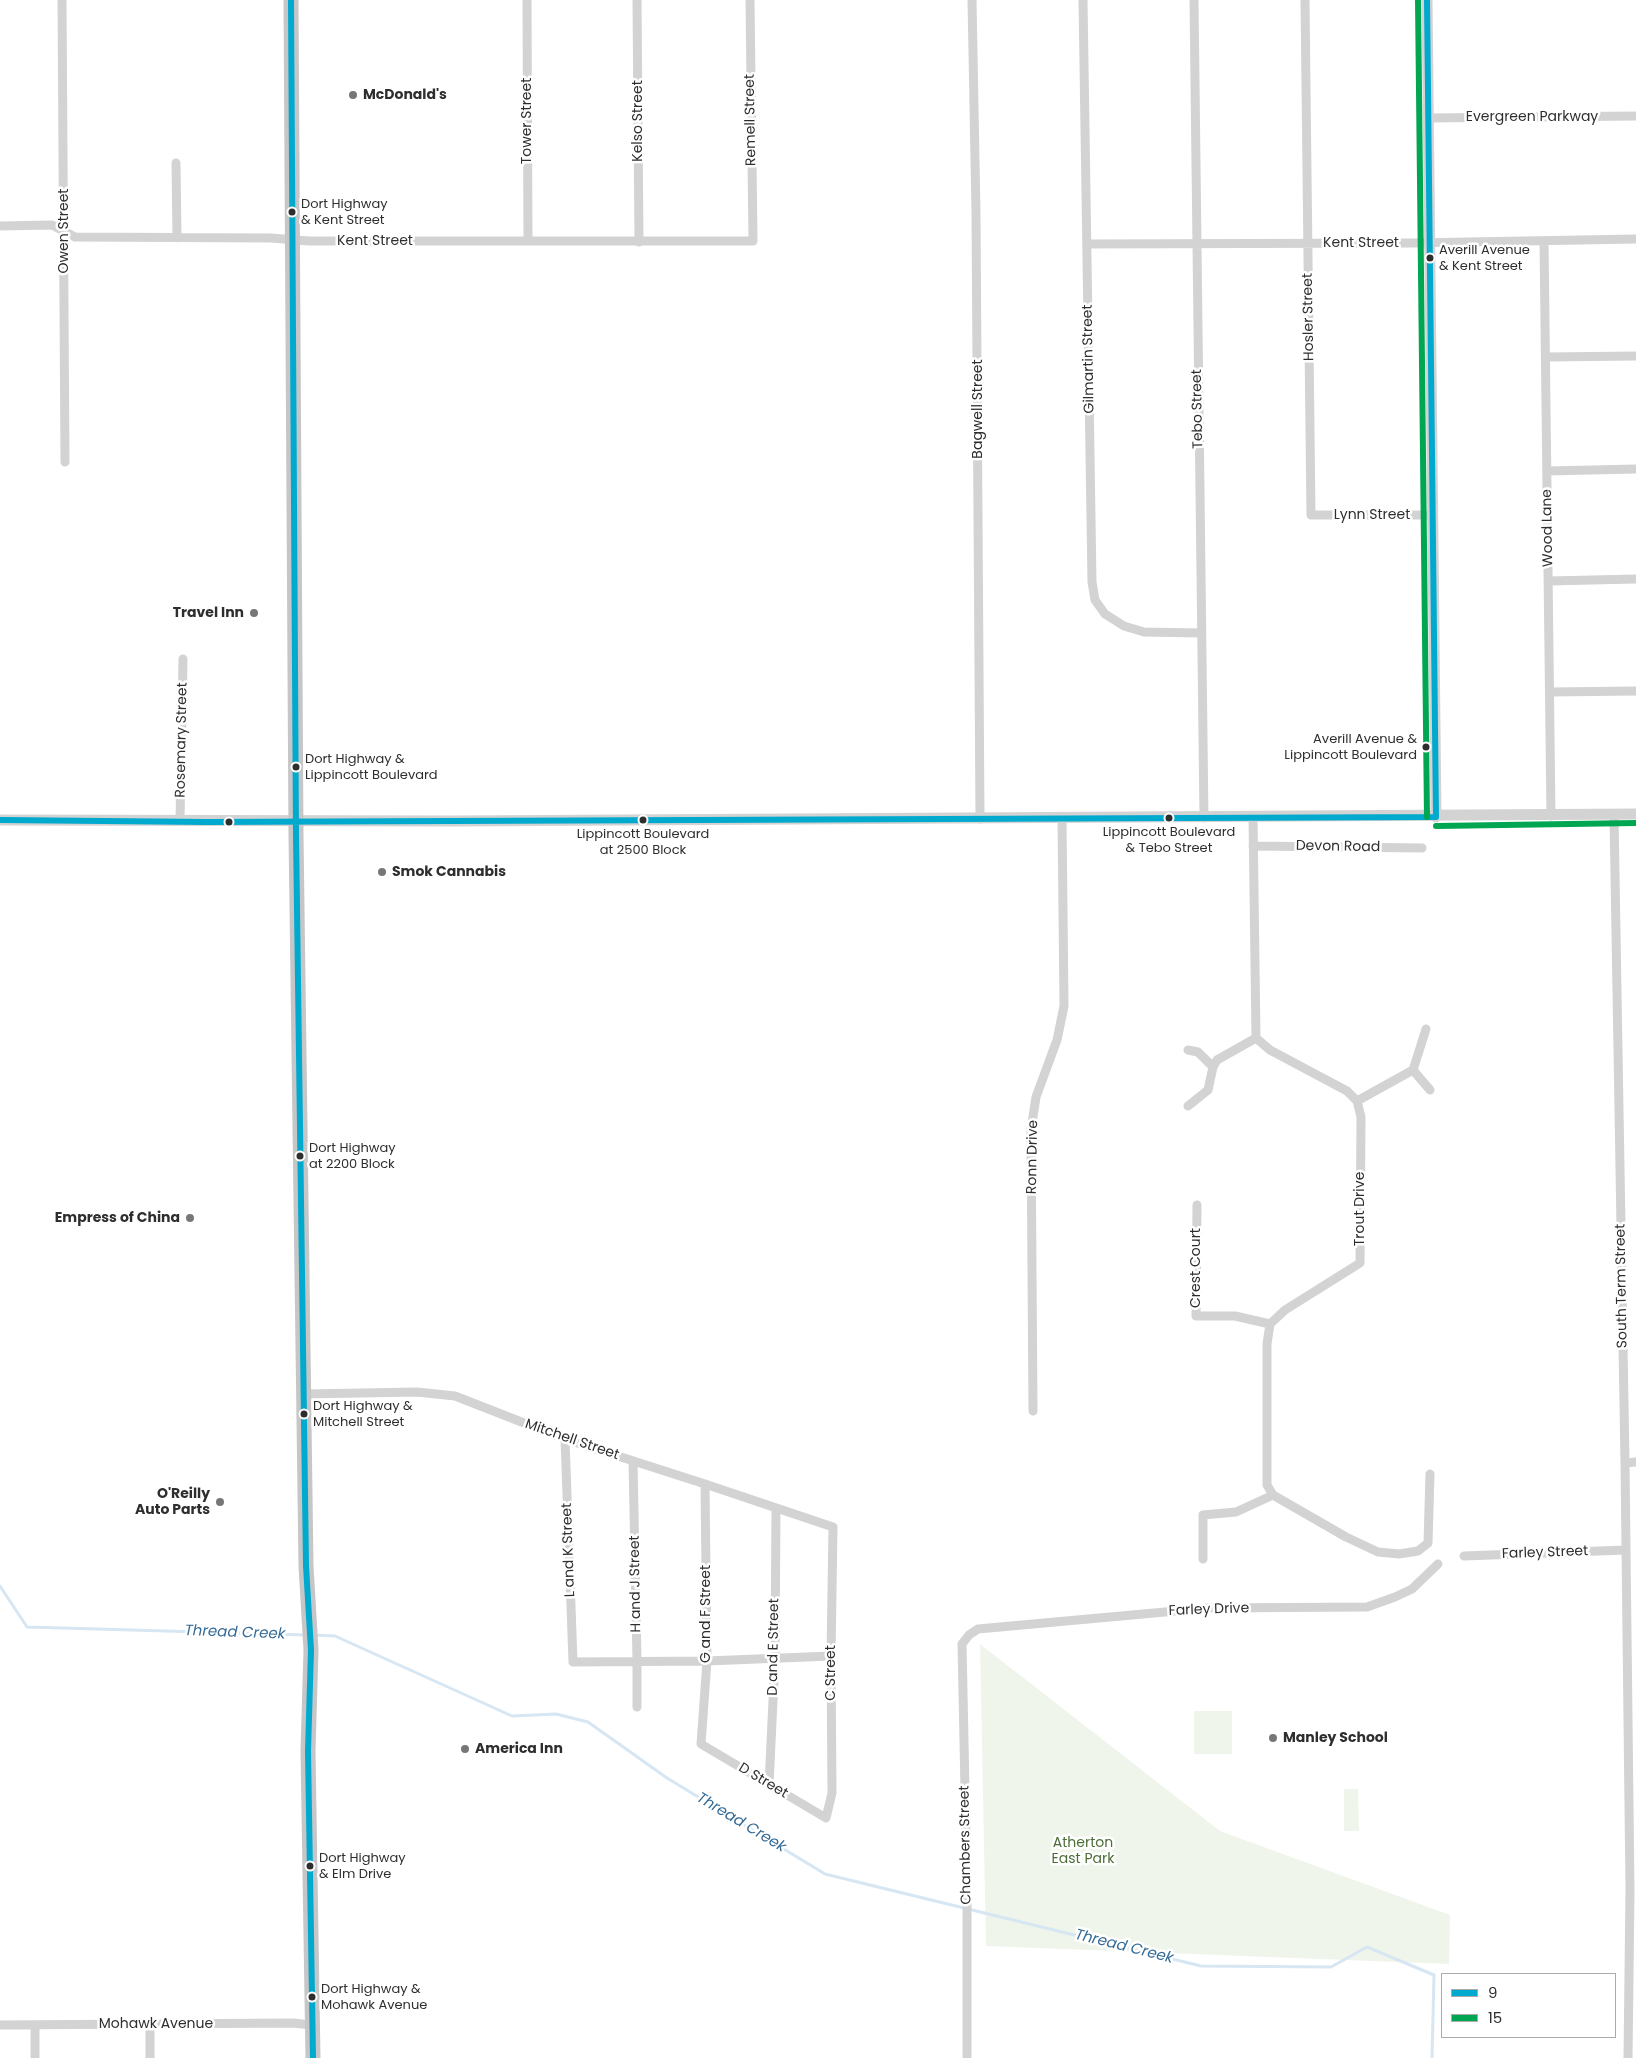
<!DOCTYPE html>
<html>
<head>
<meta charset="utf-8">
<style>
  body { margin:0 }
  #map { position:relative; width:1636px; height:2058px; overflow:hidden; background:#fff; font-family:Poppins,sans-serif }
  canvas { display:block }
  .legend { position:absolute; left:1441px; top:1973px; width:175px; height:65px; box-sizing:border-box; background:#fff; border:1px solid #ababab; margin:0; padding:6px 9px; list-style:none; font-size:15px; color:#2e2e2e }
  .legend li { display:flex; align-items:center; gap:10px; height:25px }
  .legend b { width:25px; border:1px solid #ababab }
</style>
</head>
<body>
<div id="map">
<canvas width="1636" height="2058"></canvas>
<ul class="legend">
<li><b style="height:6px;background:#00a9ce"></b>9</li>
<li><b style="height:6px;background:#00a651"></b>15</li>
</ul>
</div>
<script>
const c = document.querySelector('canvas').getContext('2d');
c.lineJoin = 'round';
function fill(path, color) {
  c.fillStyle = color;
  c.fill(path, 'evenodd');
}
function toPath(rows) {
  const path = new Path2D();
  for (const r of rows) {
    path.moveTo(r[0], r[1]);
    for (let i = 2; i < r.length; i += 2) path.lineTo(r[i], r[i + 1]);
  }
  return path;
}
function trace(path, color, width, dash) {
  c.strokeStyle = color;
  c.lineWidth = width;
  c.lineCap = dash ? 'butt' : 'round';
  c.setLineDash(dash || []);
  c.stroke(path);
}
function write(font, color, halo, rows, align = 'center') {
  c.font = font + ' Poppins,sans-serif';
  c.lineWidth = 5;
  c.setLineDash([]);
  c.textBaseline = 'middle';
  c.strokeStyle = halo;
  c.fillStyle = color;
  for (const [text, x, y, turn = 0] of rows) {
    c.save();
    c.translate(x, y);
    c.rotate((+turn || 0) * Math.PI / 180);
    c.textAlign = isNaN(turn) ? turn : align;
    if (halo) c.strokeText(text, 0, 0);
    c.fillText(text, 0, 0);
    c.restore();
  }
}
const green = toPath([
  [980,1644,1220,1831,1450,1915,1449,1964,986,1946],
  [1194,1711,1232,1711,1232,1754,1194,1754],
  [1358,1789,1359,1831,1344,1831,1344,1789]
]);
const stream = toPath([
  [0,1586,27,1627,305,1635],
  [313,1635,335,1636,512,1716,556,1714,588,1722,667,1778,825,1874,1201,1966,1331,1967,1367,1947,1434,1975,1432,2058]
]);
const minor = toPath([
  [62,0,65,462],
  [527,0,528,241],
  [637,0,639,242],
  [972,0,976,213,980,819],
  [1083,0,1092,582,1095,600,1105,614,1124,626,1144,632,1201,633],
  [1194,0,1204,818],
  [1305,0,1311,515,1433,515],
  [1428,118,1636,116],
  [176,163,177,238],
  [0,226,52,225,75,237,271,238,309,241,753,241,750,0],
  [1544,241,1551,816],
  [1087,244,1412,243,1636,239],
  [1546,357,1636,356],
  [1547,471,1636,469],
  [1548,581,1636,579],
  [1550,692,1636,691],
  [1614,815,1625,1463,1630,1890,1628,2058],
  [1253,818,1256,1038,1270,1050,1347,1091,1357,1101,1361,1117,1360,1263,1285,1310,1270,1324,1267,1344,1267,1485,1273,1495,1346,1537,1378,1552,1399,1554,1418,1551,1428,1543,1430,1474],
  [180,821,183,659],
  [1253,846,1422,848],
  [1188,1050,1198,1052,1213,1067],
  [1413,1070,1426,1029],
  [1413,1070,1430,1090],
  [1357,1101,1413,1070],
  [1188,1106,1208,1090,1213,1067,1217,1060,1256,1038],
  [1197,1205,1196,1316,1235,1316,1270,1324],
  [304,1394,417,1392,455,1396,565,1439,705,1484,833,1527,831,1656,832,1793,826,1818,701,1744,707,1661,705,1484],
  [1033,1411,1031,1130,1036,1097,1057,1040,1064,1006,1062,818],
  [565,1439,573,1662,707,1661,831,1656],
  [633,1461,637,1660,637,1707],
  [1625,1463,1636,1462],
  [1464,1556,1626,1550],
  [1203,1559,1203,1515,1236,1512,1273,1495],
  [769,1785,775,1658,776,1508],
  [0,2025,293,2023,312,2025],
  [35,2025,35,2058],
  [150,2025,150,2058],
  [967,2058,967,1888,962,1644,969,1635,978,1629,1209,1608,1367,1607,1395,1597,1412,1589,1438,1564]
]);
const tertiary = toPath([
  [1427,0,1436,817],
  [0,820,454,821,1636,814]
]);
const primary = toPath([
  [291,0,296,835,306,1566,311,1650,308,1751,313,2058]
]);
const bus1 = toPath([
  [291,0,296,835,306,1566,311,1650,308,1751,313,2058],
  [1427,0,1436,817],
  [0,820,207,822,1436,817]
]);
const bus2 = toPath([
  [1418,0,1427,817],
  [1436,826,1636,823]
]);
const markers = [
  [353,95,5,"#777"],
  [292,212,4.5,"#2e2e2e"],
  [1430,258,4.5,"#2e2e2e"],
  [254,613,5,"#777"],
  [1426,747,4.5,"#2e2e2e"],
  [296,767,4.5,"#2e2e2e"],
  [1169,818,4.5,"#2e2e2e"],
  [643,820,4.5,"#2e2e2e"],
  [229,822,4.5,"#2e2e2e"],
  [382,872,5,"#777"],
  [300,1156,4.5,"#2e2e2e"],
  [190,1218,5,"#777"],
  [304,1414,4.5,"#2e2e2e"],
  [220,1502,5,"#777"],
  [1273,1738,5,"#777"],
  [465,1749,5,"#777"],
  [310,1866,4.5,"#2e2e2e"],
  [312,1997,4.5,"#2e2e2e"]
];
const busNames = [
  ["Dort Highway",301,205],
  ["& Kent Street",301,221],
  ["Averill Avenue",1439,251],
  ["& Kent Street",1439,267],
  ["Averill Avenue &",1417,740,"right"],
  ["Lippincott Boulevard",1417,756,"right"],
  ["Dort Highway &",305,760],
  ["Lippincott Boulevard",305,776],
  ["Lippincott Boulevard",1169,833,"center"],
  ["& Tebo Street",1169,849,"center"],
  ["Lippincott Boulevard",643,835,"center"],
  ["at 2500 Block",643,851,"center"],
  ["Dort Highway",309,1149],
  ["at 2200 Block",309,1165],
  ["Dort Highway &",313,1407],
  ["Mitchell Street",313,1423],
  ["Dort Highway",319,1859],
  ["& Elm Drive",319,1875],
  ["Dort Highway &",321,1990],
  ["Mohawk Avenue",321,2006]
];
const poiNames = [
  ["McDonald's",363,95],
  ["Travel Inn",244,613,"right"],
  ["Smok Cannabis",392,872],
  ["Empress of China",180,1218,"right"],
  ["O'Reilly",210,1494,"right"],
  ["Auto Parts",210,1510,"right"],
  ["Manley School",1283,1738],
  ["America Inn",475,1749]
];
const streetNames = [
  ["Evergreen Parkway",1532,117],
  ["Remell Street",751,120,-91],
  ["Tower Street",527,121,-90],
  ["Kelso Street",638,121,-90],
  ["Owen Street",64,231,-90],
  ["Kent Street",375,241],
  ["Kent Street",1361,243],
  ["Hosler Street",1309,317,-91],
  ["Gilmartin Street",1089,359,-91],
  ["Bagwell Street",978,409,-90],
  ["Tebo Street",1198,409,-91],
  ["Lynn Street",1372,515],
  ["Wood Lane",1548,528,-91],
  ["Rosemary Street",182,740,-89],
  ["Devon Road",1338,847,1],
  ["Ronn Drive",1033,1157,-89],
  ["Trout Drive",1360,1209,-90],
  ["Crest Court",1196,1268,-90],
  ["South Term Street",1622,1286,-91],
  ["Mitchell Street",572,1440,19],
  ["L and K Street",569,1550,-92],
  ["Farley Street",1545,1553,-2],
  ["H and J Street",636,1584,-91],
  ["Farley Drive",1209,1610,-2],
  ["G and F Street",706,1614,-90],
  ["D and E Street",774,1647,-89],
  ["C Street",831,1673,-90],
  ["D Street",763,1781,31],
  ["Chambers Street",966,1845,-91],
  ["Mohawk Avenue",156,2024]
];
const parkNames = [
  ["Atherton",1083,1843],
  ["East Park",1083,1859]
];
const waterNames = [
  ["Thread Creek",235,1633,2],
  ["Thread Creek",741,1823,31],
  ["Thread Creek",1124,1947,14]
];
fill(green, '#f0f5eb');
trace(stream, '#d6e6f3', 3);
trace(minor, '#d3d3d3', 9);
trace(tertiary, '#d3d3d3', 11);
trace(primary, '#c6c6c6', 15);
trace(bus1, '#00a9ce', 6);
trace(bus2, '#00a651', 6);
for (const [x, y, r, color] of markers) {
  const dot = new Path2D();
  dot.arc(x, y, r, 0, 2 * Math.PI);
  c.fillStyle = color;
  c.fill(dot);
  trace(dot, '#fff', 2);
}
write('13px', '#2e2e2e', '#fff', busNames, 'left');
write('bold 14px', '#2e2e2e', '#fff', poiNames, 'left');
write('14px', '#2e2e2e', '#fff', streetNames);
write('14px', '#4d6d37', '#fff', parkNames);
write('italic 15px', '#356b97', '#fff', waterNames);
</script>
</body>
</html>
